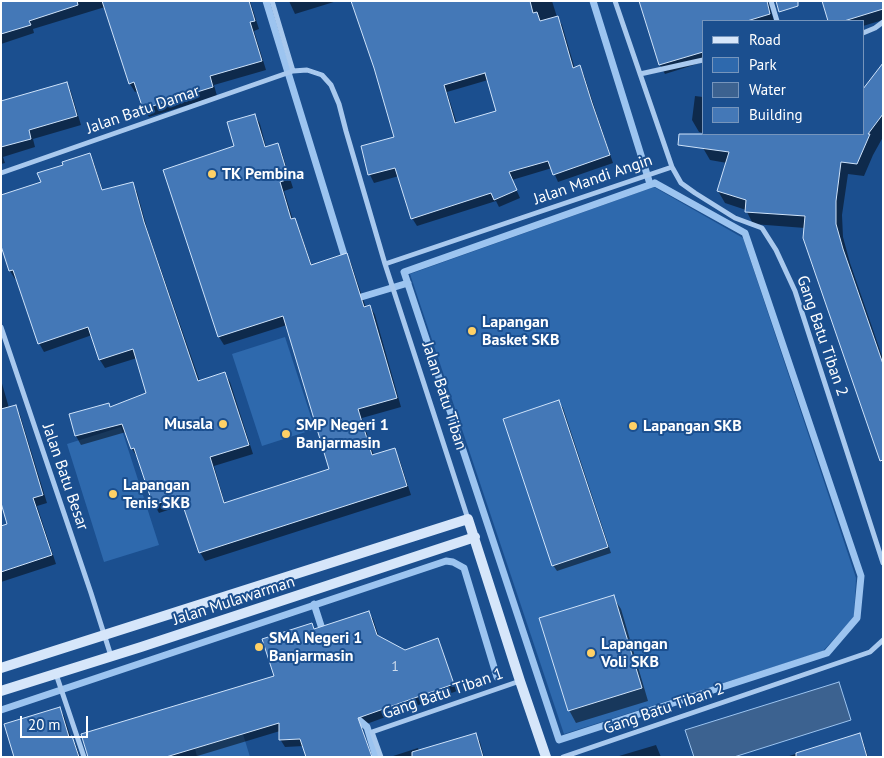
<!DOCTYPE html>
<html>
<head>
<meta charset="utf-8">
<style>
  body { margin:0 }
  #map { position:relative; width:884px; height:758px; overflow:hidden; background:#1b4f8f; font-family:"PT Sans",sans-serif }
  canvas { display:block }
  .frame { position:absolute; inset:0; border:2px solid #fff; pointer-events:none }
  .legend { position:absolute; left:702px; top:20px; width:162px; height:115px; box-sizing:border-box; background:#1b4f8f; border:1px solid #7695bc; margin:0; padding:6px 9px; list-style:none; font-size:15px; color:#fff }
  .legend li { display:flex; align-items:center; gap:10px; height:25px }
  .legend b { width:25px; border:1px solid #7695bc }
  .scale { position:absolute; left:20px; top:716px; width:68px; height:22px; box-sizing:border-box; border:2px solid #fff; border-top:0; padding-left:6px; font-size:15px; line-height:18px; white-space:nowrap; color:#fff; -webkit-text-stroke:4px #1b4f8f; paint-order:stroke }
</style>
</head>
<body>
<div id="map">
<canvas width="884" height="758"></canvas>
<div class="frame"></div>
<ul class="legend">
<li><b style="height:6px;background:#d6e6fa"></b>Road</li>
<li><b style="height:14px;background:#2e69ad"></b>Park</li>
<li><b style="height:14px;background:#3c6290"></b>Water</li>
<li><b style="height:14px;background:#4478b7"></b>Building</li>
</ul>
<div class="scale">20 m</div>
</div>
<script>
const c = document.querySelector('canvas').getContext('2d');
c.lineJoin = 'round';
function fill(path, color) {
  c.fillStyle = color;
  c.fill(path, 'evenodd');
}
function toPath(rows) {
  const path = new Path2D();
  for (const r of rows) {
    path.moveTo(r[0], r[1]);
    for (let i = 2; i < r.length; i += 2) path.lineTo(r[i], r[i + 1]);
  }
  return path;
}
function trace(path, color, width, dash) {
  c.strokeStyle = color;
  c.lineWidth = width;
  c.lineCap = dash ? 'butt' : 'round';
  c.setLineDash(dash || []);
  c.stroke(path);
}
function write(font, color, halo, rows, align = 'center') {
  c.font = font + ' "PT Sans",sans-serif';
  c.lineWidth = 4;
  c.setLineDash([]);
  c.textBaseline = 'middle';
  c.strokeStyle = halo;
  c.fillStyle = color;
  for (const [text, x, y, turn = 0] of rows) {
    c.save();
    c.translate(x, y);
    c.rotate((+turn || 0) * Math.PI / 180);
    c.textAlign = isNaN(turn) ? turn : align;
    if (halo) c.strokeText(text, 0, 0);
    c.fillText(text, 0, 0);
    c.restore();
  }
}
const green = toPath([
  [654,187,743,238,856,578,854,617,823,651,564,734,410,274],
  [285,337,315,429,262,446,232,354],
  [121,427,159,545,104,562,67,444],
  [243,734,250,757,197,757,195,748]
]);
const water = toPath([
  [839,682,851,720,734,757,694,757,685,730,839,682]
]);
const shadow = toPath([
  [1,1,250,1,259,29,254,31,266,70,214,85,217,96,149,117,144,109,138,91,135,92,130,84,105,7,33,29,34,33,1,44],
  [289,1,337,1,295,14],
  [352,1,552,1,557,17,562,25,575,69,580,67,584,75,596,112,613,163,558,182,552,168,512,180,520,198,499,207,496,201,417,226,412,218,399,176,374,183,370,175,363,147,396,138,375,68],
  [488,80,497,112,457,124,447,92],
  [641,1,768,1,774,21,703,21,703,62,665,74,660,65],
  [823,1,883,1,883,20,863,26,863,21,830,21],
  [883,71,883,137,873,155,864,176,848,174,842,215,843,237,850,263,883,359,883,465,804,238,805,228,753,224,746,210,725,203,718,191,727,163,710,160,703,148,705,134,814,134,810,162,831,134,863,134,863,92,876,74],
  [67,83,71,92,81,125,33,139,35,147,3,157,5,163,1,164,1,102],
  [695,96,703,97,703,133,699,132,692,120],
  [255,115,260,124,266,147,277,144,282,153,293,188,284,191,293,220,294,219,299,228,312,266,346,255,351,263,366,308,370,306,375,315,401,407,362,418,374,456,394,450,399,458,411,495,205,561,200,552,183,505,159,513,154,504,137,457,132,449,126,432,81,445,76,436,71,415,110,408,147,394,137,358,105,368,100,360,92,335,44,352,39,343,17,279,15,279,10,271,1,245,42,183,65,165,89,155,94,163,103,191,132,183,137,192,148,232,200,382,225,374,230,382,253,454,214,466,225,504,330,470,287,325,224,345,219,337,236,147],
  [1,380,9,408,15,406,20,415,47,503,37,506,56,564,1,582,1,527,9,524,1,499],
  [559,402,563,408,611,553,557,571,553,565],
  [613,597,621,609,648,701,576,723,569,710],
  [368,612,373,619,379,637,405,651,437,639,441,647,457,691,361,726,372,757,308,757,304,746,285,747,280,739,280,731,194,757,89,757,276,677,315,630],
  [60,709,64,716,71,738,72,738,76,745,80,757,15,757],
  [859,734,863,741,868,757,786,757],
  [476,735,480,742,484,757,390,757,418,748,419,751],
  [656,745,661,757,619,757,619,756]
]);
const stream = toPath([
  [266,1,346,261],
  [593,1,650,184],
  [655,183,745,233,861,576,857,618,827,653,559,740,404,272,655,183],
  [356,293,358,298,408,283],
  [314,604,324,635],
  [1,710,446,561,453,562,464,568,497,677],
  [353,715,367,727,376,757]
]);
const building = toPath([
  [1,1,77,1,78,5,29,21,31,25,1,34,1,1],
  [102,1,249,1,255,21,250,22,262,61,210,76,213,87,143,109,134,82,129,84,102,1],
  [351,1,530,1,533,13,537,12,540,21,558,16,573,68,580,65,592,103,610,155,553,175,548,161,509,172,517,190,494,200,491,193,411,219,395,168,368,175,361,146,394,137,374,68,351,1],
  [485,73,496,111,455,123,444,85,485,73],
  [639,1,767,1,770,14,747,21,703,21,703,52,659,65,639,1],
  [776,1,798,1,798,6,779,12,776,1],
  [822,1,883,1,883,9,844,21,828,21,822,1],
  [883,63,883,114,868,134,870,134,857,164,841,162,836,201,836,224,843,249,883,364,883,460,880,461,803,238,805,216,745,212,746,200,717,191,729,152,678,145,679,134,863,134,863,89,883,63],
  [67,82,77,116,29,130,31,139,1,147,1,101,67,82],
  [255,114,265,147,278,143,289,179,280,182,291,219,295,218,311,265,347,253,364,307,370,305,397,398,358,409,372,455,395,448,407,486,199,553,180,497,177,498,177,497,153,505,134,448,131,449,122,424,75,436,69,414,109,403,110,407,146,393,133,349,99,360,88,327,38,344,13,270,9,271,1,246,1,195,41,182,37,173,63,165,62,162,90,153,102,190,133,182,144,222,198,381,225,372,249,445,210,457,224,503,329,469,283,316,218,337,163,170,234,146,227,122,255,114],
  [559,400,608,547,552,566,503,419,559,400],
  [16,405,43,495,33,498,52,555,1,572,1,526,7,524,1,503,1,409,16,405],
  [614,595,642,688,568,711,539,618,614,595],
  [369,611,377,635,405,650,438,638,454,684,358,718,372,757,306,757,300,739,279,740,279,723,166,757,88,757,81,734,274,676,262,639,312,623,314,629,369,611],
  [60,707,69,737,72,736,79,757,14,757,4,724,60,707],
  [476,733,483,757,412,757,412,752,476,733],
  [860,733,867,757,796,757,796,753,860,733]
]);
const street = toPath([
  [272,1,293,71],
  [615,1,672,167,681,183,695,193,735,218,762,228,776,250,795,291,883,563],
  [771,1,777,21],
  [863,33,875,28,883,22],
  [640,74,703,60],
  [1,173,293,71,307,70,322,75,331,85,339,104,346,131,385,264,468,519],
  [385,264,672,167],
  [1,327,91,593,111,656],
  [56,674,84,757],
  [381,757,372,732,520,681],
  [563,757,870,652,883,640]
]);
const secondary = toPath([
  [1,668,468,519,520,681,546,757],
  [1,691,141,647,475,537]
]);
const markers = [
  [212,174,5,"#ffd166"],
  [472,331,5,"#ffd166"],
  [223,424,5,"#ffd166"],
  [633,426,5,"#ffd166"],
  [286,434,5,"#ffd166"],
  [113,494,5,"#ffd166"],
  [259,647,5,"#ffd166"],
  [591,653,5,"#ffd166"]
];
const numberNames = [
  ["1",395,667]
];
const streetNames = [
  ["Jalan Batu Damar",143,110,-19],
  ["Jalan Mandi Angin",593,180,-19],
  ["Gang Batu Tiban 2",822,336,71],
  ["Jalan Batu Tiban",444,396,72],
  ["Jalan Batu Besar",65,477,71],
  ["Jalan Mulawarman",234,601,-18],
  ["Gang Batu Tiban 1",443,694,-19],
  ["Gang Batu Tiban 2",664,709,-19]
];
const poiNames = [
  ["TK Pembina",222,174],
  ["Lapangan",482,322],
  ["Basket SKB",482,340],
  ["Musala",213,424,"right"],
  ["SMP Negeri 1",296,425],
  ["Banjarmasin",296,443],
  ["Lapangan SKB",643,426],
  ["Lapangan",123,485],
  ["Tenis SKB",123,503],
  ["SMA Negeri 1",269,638],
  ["Banjarmasin",269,656],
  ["Lapangan",601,644],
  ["Voli SKB",601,662]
];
fill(green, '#2e69ad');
fill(water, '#3c6290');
trace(water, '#9cc4f0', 1);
fill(shadow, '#0007');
trace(stream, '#9cc4f0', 7);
fill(building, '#4478b7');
trace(building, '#cfe3fa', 1);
trace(street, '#a9c9ee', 5);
trace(secondary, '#d6e6fa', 10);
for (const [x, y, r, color] of markers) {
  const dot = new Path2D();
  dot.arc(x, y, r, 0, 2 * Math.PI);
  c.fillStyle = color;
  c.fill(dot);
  trace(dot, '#1b4f8f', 2);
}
write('14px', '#d0dded', null, numberNames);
write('16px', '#fff', '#1b4f8f', streetNames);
write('bold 16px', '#fff', '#1b4f8f', poiNames, 'left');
</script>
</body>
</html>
